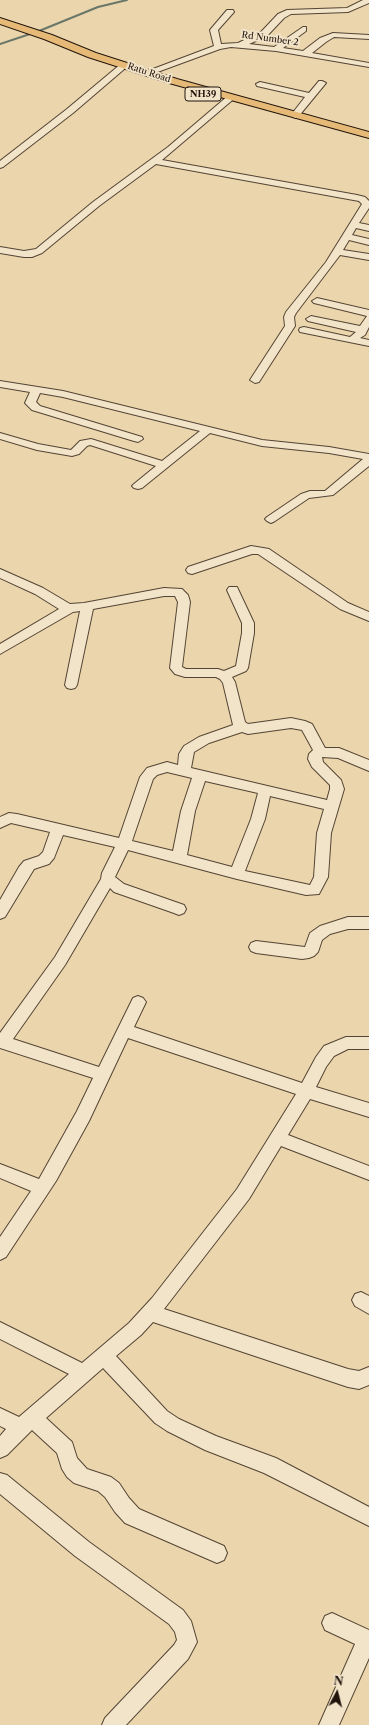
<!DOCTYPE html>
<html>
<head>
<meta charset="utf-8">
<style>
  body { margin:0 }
  #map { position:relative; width:369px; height:1725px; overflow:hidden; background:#ebd5ac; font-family:"Libre Caslon Text",serif }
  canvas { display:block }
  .north { position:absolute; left:317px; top:1673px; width:40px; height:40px; -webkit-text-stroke:3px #f2e4c9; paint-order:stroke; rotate:7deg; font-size:11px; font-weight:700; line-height:16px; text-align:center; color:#21140c }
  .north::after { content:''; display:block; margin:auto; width:14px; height:18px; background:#21140c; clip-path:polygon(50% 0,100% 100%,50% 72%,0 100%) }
</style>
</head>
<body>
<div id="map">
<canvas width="369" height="1725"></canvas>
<div class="north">N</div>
</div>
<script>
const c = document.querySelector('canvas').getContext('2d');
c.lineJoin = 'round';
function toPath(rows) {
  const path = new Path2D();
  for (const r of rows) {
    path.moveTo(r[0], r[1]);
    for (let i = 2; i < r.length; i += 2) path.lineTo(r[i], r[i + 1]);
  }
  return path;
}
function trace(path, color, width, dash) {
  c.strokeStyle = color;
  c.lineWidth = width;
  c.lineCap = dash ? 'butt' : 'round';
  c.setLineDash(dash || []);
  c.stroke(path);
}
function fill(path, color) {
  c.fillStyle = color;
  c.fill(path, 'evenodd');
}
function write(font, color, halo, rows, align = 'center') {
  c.font = font + ' "Libre Caslon Text",serif';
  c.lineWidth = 4;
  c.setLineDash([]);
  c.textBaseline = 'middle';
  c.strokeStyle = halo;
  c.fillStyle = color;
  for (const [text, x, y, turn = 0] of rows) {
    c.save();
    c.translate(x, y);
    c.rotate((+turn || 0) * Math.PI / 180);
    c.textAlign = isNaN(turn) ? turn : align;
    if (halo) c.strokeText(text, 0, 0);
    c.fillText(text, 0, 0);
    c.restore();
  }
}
const stream = toPath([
  [0,44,39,31,98,7,127,0]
]);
const minor = toPath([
  [363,0,369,0,369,3,348,12,291,14,284,18,267,36,249,44,274,47,303,27,306,27,306,31,283,48,303,51,320,38,333,33,369,35,369,39,334,37,326,42,312,53,369,63,369,67,276,51,231,47,220,49,152,74,149,74,145,72,214,46,210,30,227,10,233,10,234,12,218,30,221,44,238,43,261,32,278,14,287,10,347,8,363,0],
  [122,63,125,63,129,65,73,113,3,167,0,168,0,161,67,109,122,63],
  [319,81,322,81,326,83,298,117,295,118,291,115,305,97,257,86,256,84,260,82,309,93,319,81],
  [229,95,232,95,236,97,162,160,357,195,365,197,369,201,369,208,359,223,369,225,369,231,356,228,352,235,369,239,369,245,349,240,343,250,369,254,369,260,340,255,296,313,294,317,295,326,259,382,255,383,250,380,285,326,284,317,286,312,326,262,362,204,359,201,156,164,99,206,42,253,32,257,24,257,0,253,0,247,24,251,36,249,93,202,168,147,229,95],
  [317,298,369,310,369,327,365,335,360,338,369,340,369,346,300,332,299,330,300,328,304,327,350,337,356,332,308,321,306,319,311,316,360,326,367,316,314,303,312,301,317,298],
  [0,381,63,391,262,440,329,447,369,454,369,466,333,495,309,498,275,521,271,523,267,521,265,519,267,517,301,494,310,491,325,491,363,459,329,453,262,446,210,433,142,488,138,489,134,488,132,486,134,484,156,466,90,445,87,446,79,454,72,456,37,450,0,439,0,433,38,444,71,450,80,441,91,439,162,461,200,431,63,397,40,393,36,402,40,406,142,437,143,439,138,442,134,441,32,410,25,403,30,392,0,387,0,381],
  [251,546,269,549,348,603,369,612,369,621,340,609,258,554,252,554,192,574,188,573,186,570,188,567,251,546],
  [0,569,43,588,70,604,84,603,164,588,182,589,188,595,190,602,182,667,186,669,218,669,224,671,236,666,242,633,242,623,227,590,229,587,237,587,254,623,254,633,248,668,246,671,232,677,235,682,245,722,248,724,291,718,305,721,312,724,325,748,339,748,369,760,369,771,338,758,322,757,323,762,341,780,344,789,331,833,328,877,319,894,306,895,237,879,128,850,115,877,124,884,184,905,186,909,184,913,179,915,174,913,114,892,110,888,65,965,13,1039,99,1067,133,998,138,996,143,998,146,1002,134,1027,302,1083,316,1057,324,1046,346,1037,369,1037,369,1049,348,1049,334,1056,326,1067,316,1087,369,1103,369,1117,310,1099,288,1135,369,1166,369,1180,281,1146,249,1199,164,1309,348,1369,359,1371,369,1367,369,1385,359,1389,348,1387,153,1322,141,1335,116,1356,167,1411,179,1419,216,1436,276,1458,369,1507,369,1526,264,1473,205,1450,167,1431,155,1423,103,1368,46,1418,72,1442,77,1458,87,1469,111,1477,119,1483,129,1498,139,1509,224,1546,227,1553,224,1560,217,1563,125,1523,115,1512,105,1497,98,1491,74,1483,67,1477,62,1469,57,1453,32,1430,7,1455,0,1458,0,1436,6,1429,0,1426,0,1408,19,1417,69,1374,0,1339,0,1322,82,1363,129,1323,152,1298,237,1189,296,1094,128,1038,89,1121,56,1181,6,1257,0,1260,0,1237,31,1191,0,1178,0,1164,39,1179,77,1111,93,1078,0,1048,0,1033,55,957,101,879,102,873,115,847,63,835,54,858,49,864,34,869,5,917,0,919,0,900,19,867,24,861,39,856,43,852,50,832,11,823,0,828,0,817,9,813,17,814,119,838,140,777,147,768,167,762,178,765,179,754,184,746,199,737,233,725,223,683,220,679,216,677,185,677,175,674,170,668,178,602,175,596,164,596,93,609,77,685,75,688,71,689,67,688,65,685,80,611,73,612,0,654,0,644,59,609,35,594,0,578,0,569],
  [291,728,302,730,313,750,309,754,308,759,312,767,330,785,330,789,327,800,191,768,194,752,209,743,242,732,248,734,291,728],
  [167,772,192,778,181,811,173,851,132,841,153,779,157,775,167,772],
  [205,781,258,793,251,819,232,867,187,855,195,811,205,781],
  [270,796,324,809,317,833,314,877,310,885,245,871,265,819,270,796],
  [348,917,369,917,369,929,348,929,330,934,322,940,318,952,314,956,309,958,302,959,256,953,251,951,249,947,251,943,256,941,305,947,310,933,320,926,348,917],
  [361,1292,369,1296,369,1314,355,1306,352,1300,355,1294,361,1292],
  [0,1473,7,1475,89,1542,183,1610,191,1621,197,1642,188,1659,126,1725,102,1725,105,1718,174,1645,177,1640,175,1632,169,1624,75,1556,0,1494,0,1473],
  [332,1613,369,1630,369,1658,339,1725,319,1725,355,1644,325,1630,322,1623,325,1616,332,1613]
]);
const major = toPath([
  [0,18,52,35,96,53,177,79,369,132,369,138,169,83,88,57,44,39,0,24,0,18]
]);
const farStreetnames = [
  ["Rd Number 2",270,39,8],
  ["Ratu Road",149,73,18]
];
const shields = [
  [203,94,36]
];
const shieldNames = [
  ["NH39",203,94]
];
trace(stream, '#697769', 2);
trace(minor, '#544434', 2);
trace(major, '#21140c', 2);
fill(minor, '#f2e4c9');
fill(major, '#e6ba76');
write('9px', '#21140c', '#f2e4c9', farStreetnames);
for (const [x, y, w] of shields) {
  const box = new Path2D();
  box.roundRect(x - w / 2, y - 7, w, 14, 3);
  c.fillStyle = '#f2e4c9';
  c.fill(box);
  trace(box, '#21140c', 1);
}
write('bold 9px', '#21140c', null, shieldNames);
</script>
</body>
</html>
